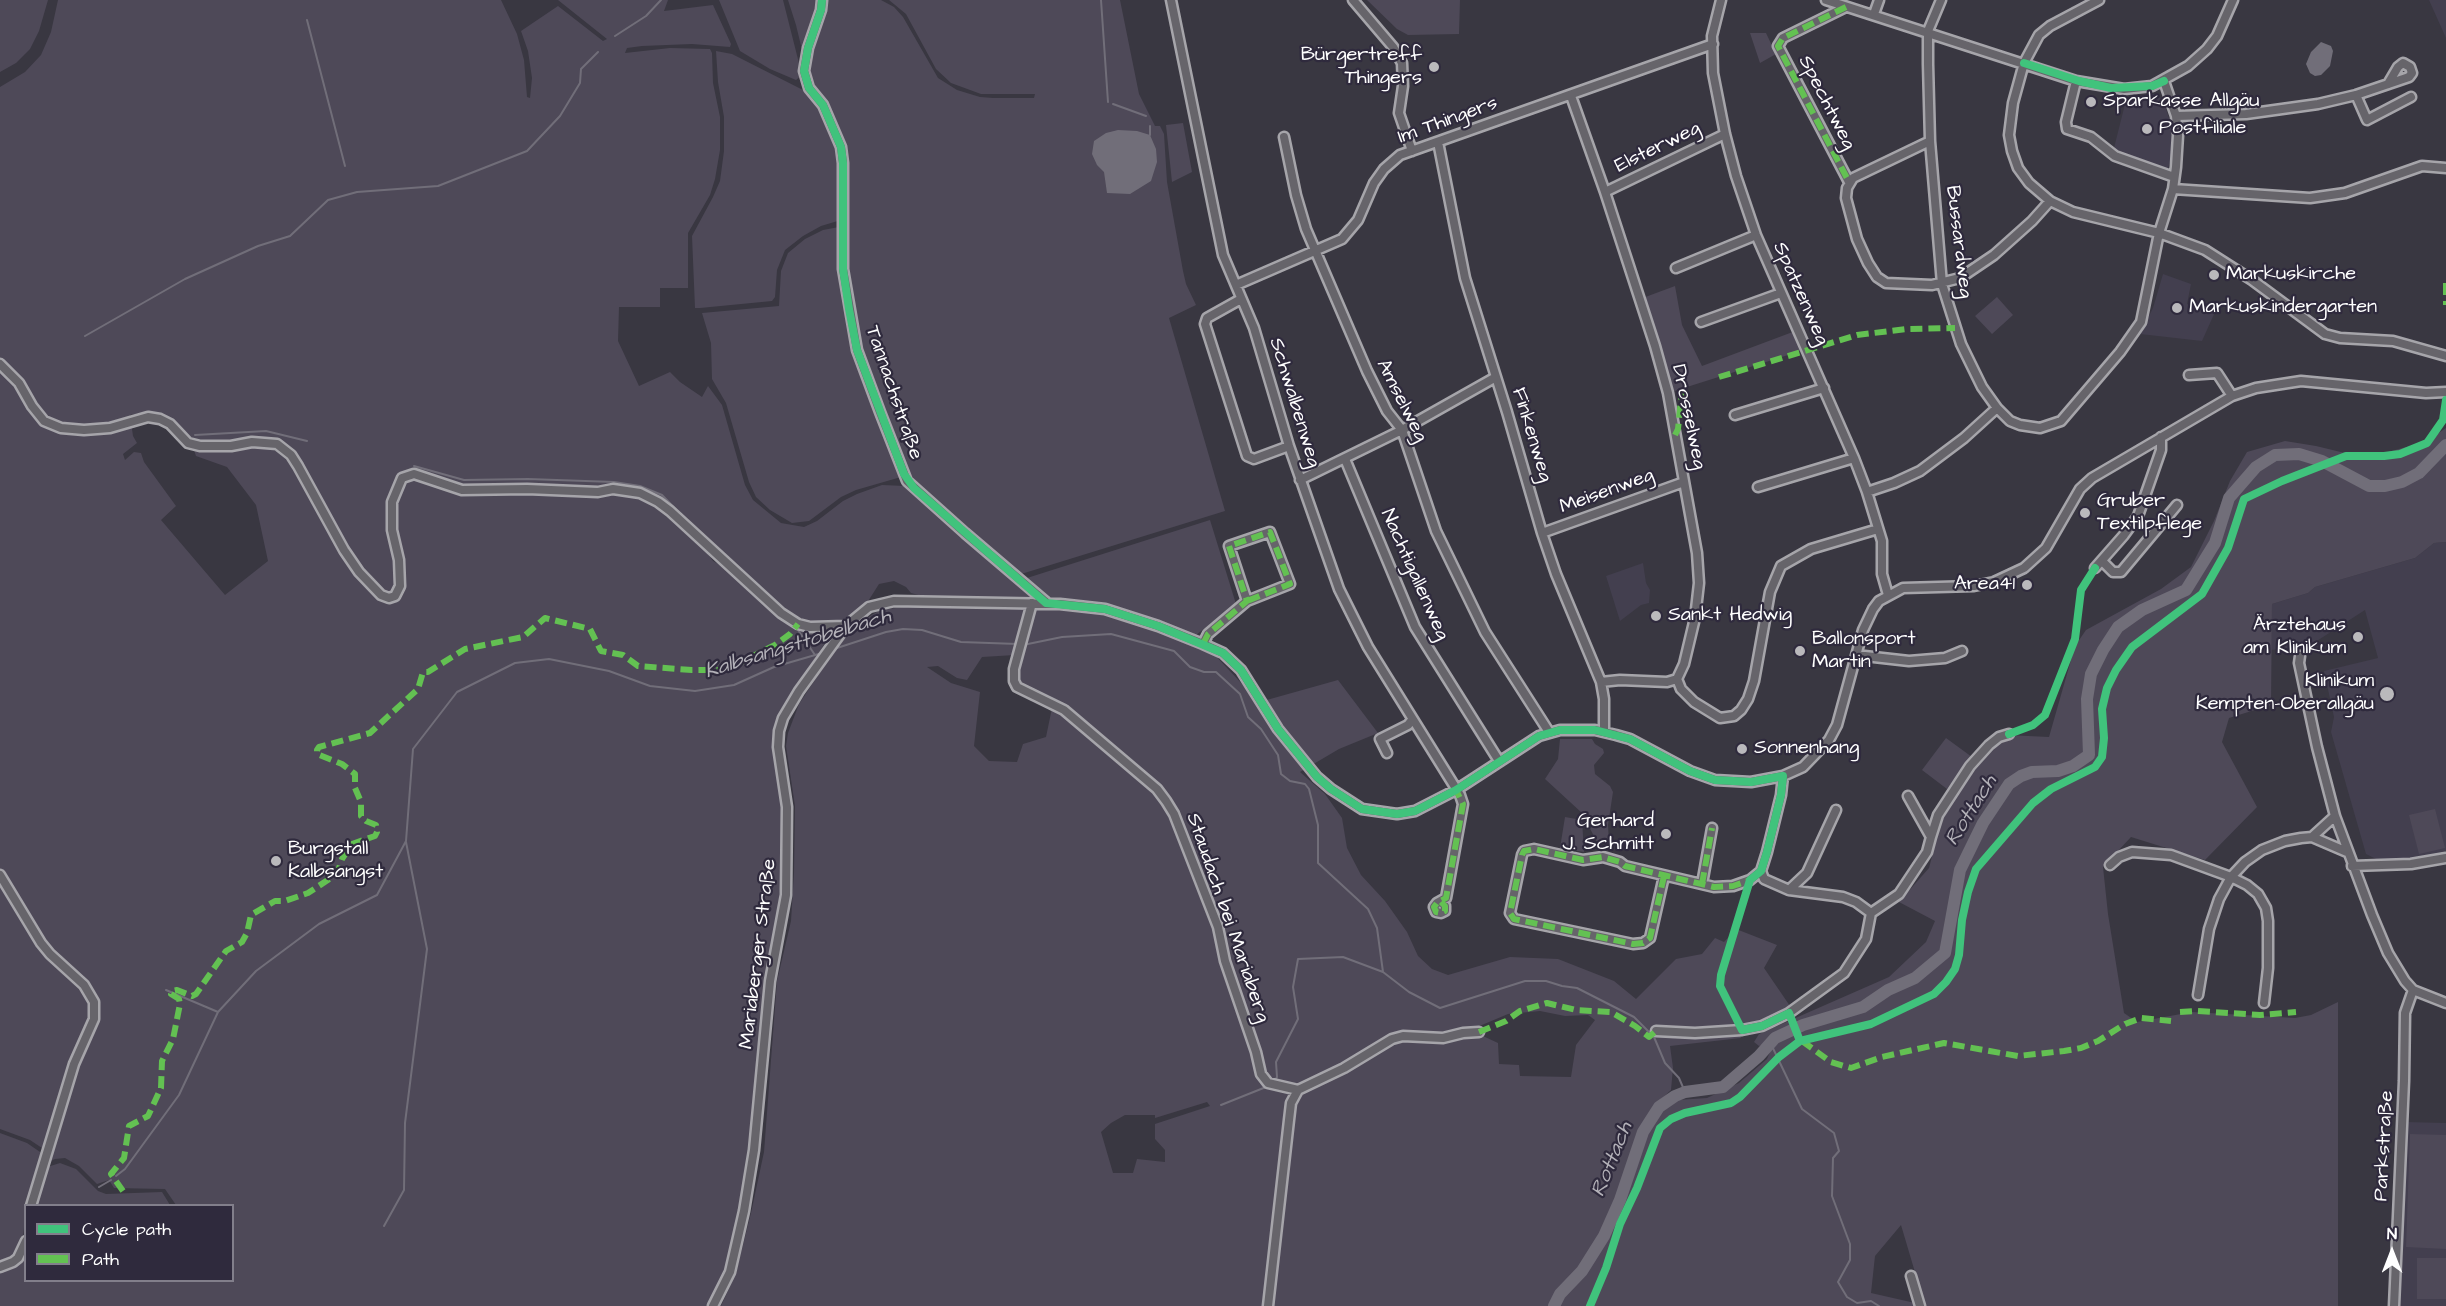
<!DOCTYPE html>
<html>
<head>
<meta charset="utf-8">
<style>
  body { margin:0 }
  #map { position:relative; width:2446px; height:1306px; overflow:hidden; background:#393741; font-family:"Architects Daughter",sans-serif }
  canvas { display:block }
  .legend { position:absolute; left:24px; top:1204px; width:210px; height:78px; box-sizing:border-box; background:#2f2a3d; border:2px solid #827f8b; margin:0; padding:8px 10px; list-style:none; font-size:18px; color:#fff }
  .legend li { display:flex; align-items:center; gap:12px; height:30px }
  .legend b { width:30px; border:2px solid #827f8b }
  .north { position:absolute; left:2362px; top:1222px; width:60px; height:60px; -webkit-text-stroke:4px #2f2a3d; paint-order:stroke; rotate:0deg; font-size:16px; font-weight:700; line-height:24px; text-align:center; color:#fff }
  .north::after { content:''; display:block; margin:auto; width:21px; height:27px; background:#fff; clip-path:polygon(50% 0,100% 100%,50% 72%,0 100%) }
</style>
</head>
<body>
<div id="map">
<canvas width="2446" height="1306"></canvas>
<ul class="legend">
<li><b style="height:8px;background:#40c37c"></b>Cycle path</li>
<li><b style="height:8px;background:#63c152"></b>Path</li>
</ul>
<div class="north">N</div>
</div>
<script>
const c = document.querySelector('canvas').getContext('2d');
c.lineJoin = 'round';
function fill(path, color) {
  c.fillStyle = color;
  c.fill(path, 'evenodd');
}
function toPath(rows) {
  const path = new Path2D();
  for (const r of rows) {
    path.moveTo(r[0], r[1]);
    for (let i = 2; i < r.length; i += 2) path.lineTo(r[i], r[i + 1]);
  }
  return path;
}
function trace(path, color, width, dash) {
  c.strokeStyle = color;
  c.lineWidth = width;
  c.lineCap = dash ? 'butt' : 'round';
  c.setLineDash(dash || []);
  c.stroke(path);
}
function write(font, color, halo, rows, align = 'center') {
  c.font = font + ' "Architects Daughter",sans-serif';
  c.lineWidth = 4.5;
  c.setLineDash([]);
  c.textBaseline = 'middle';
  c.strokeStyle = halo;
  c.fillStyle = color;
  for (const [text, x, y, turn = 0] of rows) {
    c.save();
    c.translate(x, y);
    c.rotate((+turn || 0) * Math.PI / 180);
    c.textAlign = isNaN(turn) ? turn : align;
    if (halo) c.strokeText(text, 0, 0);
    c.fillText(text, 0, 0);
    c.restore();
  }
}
const built = toPath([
  [2430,0,2446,0,2446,38,2429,0],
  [2154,94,2163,100,2171,124,2172,155,2168,169,2113,152,2126,100],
  [2163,274,2191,284,2187,304,2215,312,2202,341,2140,334,2153,308],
  [2446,542,2446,851,2416,858,2382,862,2366,854,2331,732,2334,717,2324,671,2378,658,2365,610,2309,646,2271,650,2272,604,2308,593,2315,587,2415,558,2434,543],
  [1643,563,1646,583,1650,590,1649,603,1641,605,1620,621,1606,576],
  [2406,1122,2446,1123,2446,1306,2398,1306]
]);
const green = toPath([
  [0,0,48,0,39,31,30,49,16,63,0,72],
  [58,0,501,0,517,34,524,60,527,97,530,98,532,78,528,51,521,31,558,6,603,41,607,39,558,0,668,0,664,11,713,5,731,44,730,47,692,44,642,46,627,48,625,53,670,48,710,49,712,53,713,83,720,117,720,150,715,179,710,195,688,233,688,288,660,288,660,307,619,307,618,341,639,386,670,372,680,382,702,397,708,386,722,405,745,485,753,500,781,523,804,527,817,521,843,501,857,494,882,485,905,486,1031,596,1030,598,926,597,911,593,906,587,894,581,879,584,865,606,850,617,828,624,810,625,799,622,782,611,695,528,701,544,713,561,733,572,775,613,802,630,832,632,779,715,774,747,782,807,782,872,777,919,765,980,757,1085,740,1210,727,1270,710,1306,0,1306,0,1269,15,1264,20,1259,25,1248,26,1280,232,1280,232,1206,176,1205,165,1189,114,1188,109,1180,97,1184,79,1166,65,1158,55,1159,46,1163,75,1065,95,1019,95,1001,92,991,86,984,43,941,0,871,0,366,16,382,17,376,0,359,0,87,25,72,41,55,51,32],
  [140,413,162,416,173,423,192,438,197,448,193,447,196,456,227,467,256,505,268,561,225,595,161,520,176,506,144,462,141,453,134,452,125,460,123,454,137,443,133,436,130,415],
  [294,456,346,549,371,582,389,596,394,595,397,586,397,560,390,530,389,513,393,491,399,478,403,473,422,470,426,481,414,476,403,480,394,502,393,529,403,587,397,597,387,600,369,591,368,585,342,552,291,459],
  [719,0,783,0,802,75,796,80,770,69,740,51],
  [788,0,820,0,803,54,796,25],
  [825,0,881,0,894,7,903,17,938,78,957,90,980,97,993,98,1034,98,1035,94,981,94,951,83,936,69,906,14,889,0,1120,0,1139,94,1155,126,1160,126,1164,134,1167,182,1183,271,1186,284,1196,305,1169,318,1225,511,1018,575,916,485,887,425,860,350,845,269,848,209,846,163,811,86,807,62],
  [1367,0,1460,0,1459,34,1408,35,1397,29],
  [1750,33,1766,33,1776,54,1760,63],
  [716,51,732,54,803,90,820,107,839,148,841,220,821,226,803,236,785,250,777,270,775,297,772,301,700,308,695,308,692,236,713,197,720,181,724,151,724,117,718,82],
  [1183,123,1192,172,1172,182,1166,125],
  [839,227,840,269,855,351,901,477,856,490,841,497,809,521,792,523,770,510,756,497,749,482,726,403,712,379,711,343,702,313,779,306,781,271,788,253,805,239,823,230],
  [1675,286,1682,325,1702,366,1798,330,1807,349,1668,393,1640,299],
  [1997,297,2013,315,1992,334,1975,316],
  [2446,428,2446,542,2434,543,2415,558,2315,587,2308,593,2272,604,2271,705,2229,718,2222,742,2257,807,2205,860,2131,837,2103,867,2108,914,2124,1013,2137,1022,2192,1012,2295,1018,2311,1015,2338,1002,2338,1306,1925,1306,1901,1225,1875,1256,1871,1293,1915,1303,1916,1306,1271,1306,1294,1107,1298,1096,1306,1088,1403,1035,1297,1088,1265,1306,721,1306,736,1273,751,1213,764,1152,777,981,791,921,794,873,795,806,786,746,788,733,799,704,838,645,860,622,880,610,911,606,1022,608,1024,610,1015,655,982,657,967,680,957,678,938,666,927,667,951,683,980,692,974,746,989,761,1017,762,1023,744,1046,737,1052,708,1063,712,1155,792,1171,814,1216,933,1262,1068,1177,812,1066,708,1048,696,1021,685,1017,669,1033,605,1049,596,1027,578,1210,520,1236,604,1196,635,1244,686,1256,703,1338,680,1378,733,1339,749,1300,772,1325,794,1342,818,1347,848,1361,875,1385,901,1407,932,1418,956,1432,969,1448,975,1510,957,1558,959,1614,981,1636,999,1676,959,1702,954,1715,938,1724,942,1736,929,1777,945,1764,968,1790,1006,1755,1025,1734,1028,1657,1029,1663,1036,1739,1033,1741,1038,1670,1046,1673,1068,1671,1090,1656,1104,1665,1106,1677,1100,1707,1098,1739,1083,1767,1059,1774,1043,1759,1046,1754,1042,1759,1034,1889,977,1926,942,1935,921,1899,902,1929,868,1941,822,1968,777,2007,735,2049,737,2075,646,2086,630,2161,589,2191,567,2214,521,2230,481,2247,452,2285,441,2316,446,2349,454,2384,453,2425,442],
  [1540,1011,1565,1016,1588,1015,1595,1020,1576,1045,1571,1077,1520,1076,1519,1065,1499,1064,1498,1043,1470,1030,1508,1014],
  [1207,1102,1210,1106,1155,1124,1155,1139,1165,1150,1165,1162,1137,1159,1133,1173,1113,1173,1101,1132,1111,1123,1125,1115,1155,1115,1155,1118],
  [1946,738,1972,757,1947,789,1922,770],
  [1560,739,1592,739,1595,744,1603,749,1604,753,1594,765,1595,774,1610,786,1613,792,1608,825,1609,843,1597,842,1582,813,1545,779,1558,759],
  [2435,809,2445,848,2419,854,2409,815],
  [1565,817,1582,820,1584,852,1560,848],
  [0,879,23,918,83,987,92,1003,92,1018,45,1150,30,1140,0,1129],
  [0,1133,27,1143,43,1154,26,1206,23,1238,18,1251,11,1259,0,1263],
  [2410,1134,2446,1135,2446,1249,2406,1247],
  [60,1163,76,1169,98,1191,106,1194,162,1192,170,1205,33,1206,44,1168],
  [2417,1258,2446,1258,2446,1299,2417,1299]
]);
const water = toPath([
  [2321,42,2331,46,2333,51,2330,66,2321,75,2315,76,2310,73,2306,64,2311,52],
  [1118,130,1137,131,1150,135,1156,149,1157,162,1151,181,1130,194,1107,193,1104,172,1097,165,1092,154,1094,141,1106,133]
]);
const stream = toPath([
  [1101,0,1108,102],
  [307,20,345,166],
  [615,36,646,16,661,0],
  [1113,104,1146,116],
  [1150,126,1150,135],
  [85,336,185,279,258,246,290,236,328,200,357,192,438,186,527,151,560,116,580,83,581,69,598,52],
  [195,435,266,431,307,441],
  [414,466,464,480,528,479,614,482,640,486,662,495,689,523],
  [798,630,815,655],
  [1023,645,1062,637,1111,634,1174,651,1190,667,1204,672,1216,672,1240,694,1248,717,1261,729,1278,755,1281,774,1290,781,1305,784,1309,789,1318,825,1318,863,1368,909,1377,928,1383,972,1409,992,1440,1008,1525,981,1546,981,1562,986,1577,988,1634,1017,1654,1037,1665,1063,1679,1078,1685,1092],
  [834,649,886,632,903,629,922,630,961,642,1018,644],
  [166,990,218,1012],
  [1770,1042,1802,1109,1834,1133,1839,1151,1833,1158,1832,1196,1850,1244,1850,1260,1838,1282,1847,1297,1857,1303,1871,1301,1879,1306],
  [1275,1081,1277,1077,1276,1062,1298,1019,1293,987,1298,959,1343,957,1383,972],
  [1221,1105,1271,1085],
  [116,1176,125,1169,179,1095,218,1012,256,971,319,924,377,895,406,841,413,749,457,692,515,663,549,659,609,671,650,686,695,691,734,685,774,667,822,653],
  [99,1187,111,1180],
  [384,1226,404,1190,405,1123,427,949,406,842]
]);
const river = toPath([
  [1554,1306,1560,1294,1582,1271,1604,1236,1620,1200,1643,1132,1659,1107,1675,1096,1685,1092,1723,1087,1759,1056,1775,1038,1803,1025,1863,1007,1888,990,1915,978,1945,953,1960,870,1983,823,2009,784,2021,776,2032,772,2058,771,2073,766,2089,755,2087,699,2091,674,2103,650,2118,627,2142,610,2186,590,2215,543,2229,498,2256,467,2275,455,2299,454,2322,461,2369,486,2385,486,2402,482,2419,473,2446,445]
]);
const street = toPath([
  [822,0,821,10,808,48,804,71,809,88,823,105,841,147,843,163,843,269,857,350,880,412,907,481,965,533,1046,602],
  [1171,0,1223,255,1254,328,1289,446,1339,589,1368,647,1460,795,1463,804,1446,898,1437,903,1434,907,1436,912,1441,913,1445,911,1445,906,1441,902],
  [1353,0,1393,47,1402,63,1403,86,1399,113,1412,151],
  [1721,0,1712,36,1713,73,1725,134,1736,176,1756,235,1854,458,1867,492,1882,541,1882,574,1888,595],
  [1826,0,2076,81,2124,89,2152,86,2188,66,2207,49,2217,36,2233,0],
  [1941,0,1928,31,1928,64,1930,141,1942,284,1961,344,1982,387,1997,408,2010,421,2020,425,2040,428,2061,421,2120,352,2141,322,2159,233,2173,189,2176,167,2178,135,2176,116,2164,81],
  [2099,0,2050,26,2039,35,2024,63,2013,103,2009,135,2012,151,2018,168,2029,183,2050,201,2073,212,2159,233,2205,250,2252,280,2325,334,2340,338,2393,341,2446,356],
  [1846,7,1783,38,1778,46,1849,182],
  [1874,14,1879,0],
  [2076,81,2066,122,2067,129,2091,137,2115,156,2174,177],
  [2356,95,2367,120,2411,97],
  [1571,96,1605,192,1655,346,1668,393,1697,553,1699,583,1695,618,1684,664,1677,679,1667,682,1620,680,1601,682],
  [2176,116,2246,114,2318,104,2356,95,2409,77,2412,73,2410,67,2403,63,2398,67,2388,84],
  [1284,137,1296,195,1306,229,1367,371,1387,411,1402,430,1436,531,1485,632,1549,732],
  [1930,141,1853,178,1847,188,1846,198,1857,239,1868,263,1877,277,1886,283,1932,285,1960,278,1994,255,2032,221,2050,201],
  [1438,142,1465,278,1507,412,1542,533,1556,574,1601,682,1604,699,1604,732],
  [2173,189,2310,198,2345,193,2422,166,2446,168],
  [1605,192,1725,134],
  [1676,268,1756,235],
  [1236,285,1342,239,1358,220,1374,183,1384,169,1400,155,1713,44],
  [1241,299,1207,318,1205,324,1247,456,1254,459,1289,446],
  [1701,322,1781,293],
  [0,364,19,383,32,406,44,421,61,428,84,430,110,428,148,417,160,419,170,424,188,443,200,446,231,446,252,442,277,444,291,455,298,466,344,550,359,572,381,595,389,598,395,596,400,586,399,560,392,530,392,502,402,478,414,474,462,490,527,489,598,492,613,489,640,493,658,502,670,511,781,613,798,624,810,627,846,626],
  [2189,375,2217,373,2232,396],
  [1735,415,1824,388],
  [1345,459,1415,627,1499,761],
  [1300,480,1402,430,1496,377],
  [1758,487,1854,458],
  [1867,492,1894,483,1920,471,1964,438,1997,408],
  [1542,533,1684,482],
  [2102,561,2113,572,2121,572,2177,505],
  [2095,568,2124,535,2138,516,2161,450,2161,437],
  [1032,603,1014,669,1014,681,1017,687,1064,710,1157,789,1166,801,1174,814,1218,927,1225,961,1256,1052,1261,1074,1268,1083,1298,1090],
  [1203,644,1208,634,1247,601,1229,546,1270,532,1290,584,1247,601],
  [1856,655,1909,661,1945,658,1962,651],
  [2300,656,2299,663,2317,747,2335,816,2372,915,2388,953,2405,981,2413,990,2446,1003],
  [1677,679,1681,689,1694,702,1720,718,1734,716,1741,710,1748,699,1754,681,1770,592,1781,566,1811,549,1878,529],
  [1387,753,1380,739,1408,725,1412,720],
  [1931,837,1938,815,1970,766,1989,745,1999,737,2009,734],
  [2312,837,2335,816],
  [2110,865,2119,857,2132,852,2171,855,2231,877,2247,885,2258,894,2266,908,2268,921,2268,968,2264,1003],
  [2352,866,2411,864,2446,858],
  [1761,871,1764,879,1789,890,1843,897,1856,902,1871,913],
  [0,875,41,943,50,954,84,985,94,1002,94,1019,74,1064,31,1206],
  [1664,876,1650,938,1643,943,1633,944,1514,919,1510,913,1522,855,1524,851,1534,849,1583,860,1603,857,1620,862,1625,866,1714,887,1733,886,1750,880,1761,871,1767,852,1781,795,1783,776],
  [1702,884,1712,828],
  [1789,890,1807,873,1836,810],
  [2198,995,2209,929,2219,899,2231,877,2245,862,2262,850,2285,841,2301,838,2312,837,2347,852],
  [1656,1031,1695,1033,1742,1030,1762,1026,1789,1013,1844,973,1866,939,1871,913,1899,894,1927,852,1931,837,1908,796],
  [1298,1090,1344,1068,1392,1039,1403,1036,1443,1038,1463,1033,1479,1032],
  [0,1267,13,1262,18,1258,26,1241],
  [1911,1276,1920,1306],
  [713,1306,730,1272,744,1211,754,1150,770,981,786,895,787,807,778,747,779,731,783,718,799,691,846,626,869,607,894,601,1060,604,1105,609,1158,626,1203,644,1223,653,1241,670,1278,729,1317,777,1331,789,1362,809,1397,814,1415,811,1456,790,1539,736,1560,730,1595,730,1616,735,1630,739,1690,771,1715,780,1751,782,1783,776,1803,767,1829,740,1837,725,1863,630,1873,609,1879,601,1903,588,1974,586,1994,582,2024,568,2046,548,2080,489,2092,478,2232,396,2256,388,2301,381,2426,393,2446,392],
  [1268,1306,1289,1120,1291,1103,1298,1090],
  [2394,1306,2404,1081,2405,1013,2413,990]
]);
const quiet = toPath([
  [1846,7,1783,38,1778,46,1849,182],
  [2446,283,2446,305],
  [1719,377,1857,335,1907,329,1955,328],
  [1675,435,1678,429,1682,389],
  [1203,644,1208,634,1247,601,1229,546,1270,532,1290,584,1247,601],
  [1664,876,1650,938,1643,943,1633,944,1514,919,1510,913,1522,855,1524,851,1534,849,1583,860,1603,857,1620,862,1625,866,1714,887,1733,886,1751,880],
  [1702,884,1712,828],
  [1441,902,1445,906,1445,911,1441,913,1436,912,1434,907,1437,903,1446,898,1463,804,1456,790],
  [2180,1012,2197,1011,2260,1015,2296,1012],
  [1479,1032,1506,1021,1520,1011,1547,1003,1576,1010,1611,1012,1635,1026,1649,1037,1656,1031],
  [1802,1041,1831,1062,1851,1068,1882,1057,1944,1043,2018,1056,2064,1051,2081,1048,2098,1041,2125,1024,2141,1018,2171,1021],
  [123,1191,111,1174,124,1158,129,1126,148,1116,161,1088,162,1061,173,1039,180,1004,179,999,171,994,172,991,177,990,192,996,196,994,226,951,242,942,247,933,251,915,275,901,285,901,308,893,337,874,342,859,352,844,375,836,377,832,376,825,366,821,361,816,361,802,355,788,355,774,342,764,317,754,317,750,319,747,370,733,418,689,423,672,428,672,465,649,523,637,545,618,590,629,601,651,623,655,638,666,692,670,720,670,735,665,775,645,790,634,798,624]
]);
const cycleway = toPath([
  [822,0,821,10,808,48,804,71,809,88,823,105,841,147,843,163,843,269,849,309,857,350,904,474,914,488,1046,603,1105,609,1158,626,1223,653,1241,670,1278,729,1317,777,1331,789,1362,809,1397,814,1415,811,1456,790,1539,736,1560,730,1595,730,1630,739,1690,771,1715,780,1751,782,1783,776,1781,795,1767,852,1761,871,1750,880,1721,975,1720,986,1742,1030,1762,1026,1789,1013,1800,1041],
  [2024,63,2079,81,2111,88,2152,86,2164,81],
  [2009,734,2033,725,2045,715,2075,639,2081,590,2095,568],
  [1590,1306,1606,1268,1620,1224,1637,1188,1660,1128,1671,1119,1685,1113,1731,1103,1740,1097,1779,1057,1800,1041,1871,1024,1934,994,1946,982,1955,969,1959,955,1962,920,1968,892,1976,869,2033,803,2051,789,2095,767,2102,757,2104,738,2102,709,2107,688,2116,670,2132,647,2202,594,2228,548,2244,499,2282,481,2346,456,2384,456,2400,454,2427,443,2443,420,2446,400]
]);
const markers = [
  [1434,67,6,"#bab9bc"],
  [2091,102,6,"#bab9bc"],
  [2147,129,6,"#bab9bc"],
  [2214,275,6,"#bab9bc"],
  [2177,308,6,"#bab9bc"],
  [2085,513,6,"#bab9bc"],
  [2027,585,6,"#bab9bc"],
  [1656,616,6,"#bab9bc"],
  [2358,637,6,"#bab9bc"],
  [1800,651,6,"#bab9bc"],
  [2387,694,8,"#bab9bc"],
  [1742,749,6,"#bab9bc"],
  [1666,834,6,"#bab9bc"],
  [276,861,6,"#bab9bc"]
];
const poiNames = [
  ["Bürgertreff",1422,56,"right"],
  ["Thingers",1422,79,"right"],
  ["Sparkasse Allgäu",2103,102],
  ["Postfiliale",2159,129],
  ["Markuskirche",2226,275],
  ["Markuskindergarten",2189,308],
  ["Gruber",2097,502],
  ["Textilpflege",2097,525],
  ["Area41",2015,585,"right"],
  ["Sankt Hedwig",1668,616],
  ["Ärztehaus",2346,626,"right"],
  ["am Klinikum",2346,649,"right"],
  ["Ballonsport",1812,640],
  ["Martin",1812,663],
  ["Klinikum",2374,682,"right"],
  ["Kempten-Oberallgäu",2374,705,"right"],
  ["Sonnenhang",1754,749],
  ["Gerhard",1654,822,"right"],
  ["J. Schmitt",1654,845,"right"],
  ["Burgstall",288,850],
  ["Kalbsangst",288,873]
];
const streetNames = [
  ["Spechtweg",1826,103,63],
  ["Im Thingers",1448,121,-20],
  ["Elsterweg",1658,148,-26],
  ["Bussardweg",1958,242,83],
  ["Spatzenweg",1800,294,66],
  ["Tannachstraße",893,393,71],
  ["Amselweg",1401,401,63],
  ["Schwalbenweg",1294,403,73],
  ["Drosselweg",1688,417,78],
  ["Finkenweg",1531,435,73],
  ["Meisenweg",1607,492,-20],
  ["Nachtigallenweg",1414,575,66],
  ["Staudach bei Mariaberg",1227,918,71],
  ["Mariaberger Straße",759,954,-83],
  ["Parkstraße",2385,1146,-87]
];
const waterNames = [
  ["Kalbsangsttobelbach",798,645,-17],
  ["Rottach",1972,811,-58],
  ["Rottach",1613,1160,-68]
];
fill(built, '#433f4f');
fill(green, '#4e4958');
fill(water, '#716e79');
trace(stream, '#716e79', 2);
trace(river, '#716e79', 12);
trace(street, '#a6a5aa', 13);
trace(street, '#66646a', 8);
trace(quiet, '#63c152', 6, [12, 6]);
trace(cycleway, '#40c37c', 8);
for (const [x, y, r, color] of markers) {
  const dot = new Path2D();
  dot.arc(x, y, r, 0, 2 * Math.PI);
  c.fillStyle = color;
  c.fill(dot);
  trace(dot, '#2f2a3d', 2);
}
write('20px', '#fff', '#2f2a3d', poiNames, 'left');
write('20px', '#fff', '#2f2a3d', streetNames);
write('italic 21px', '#b4b2b9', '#2f2a3d', waterNames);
</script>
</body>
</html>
